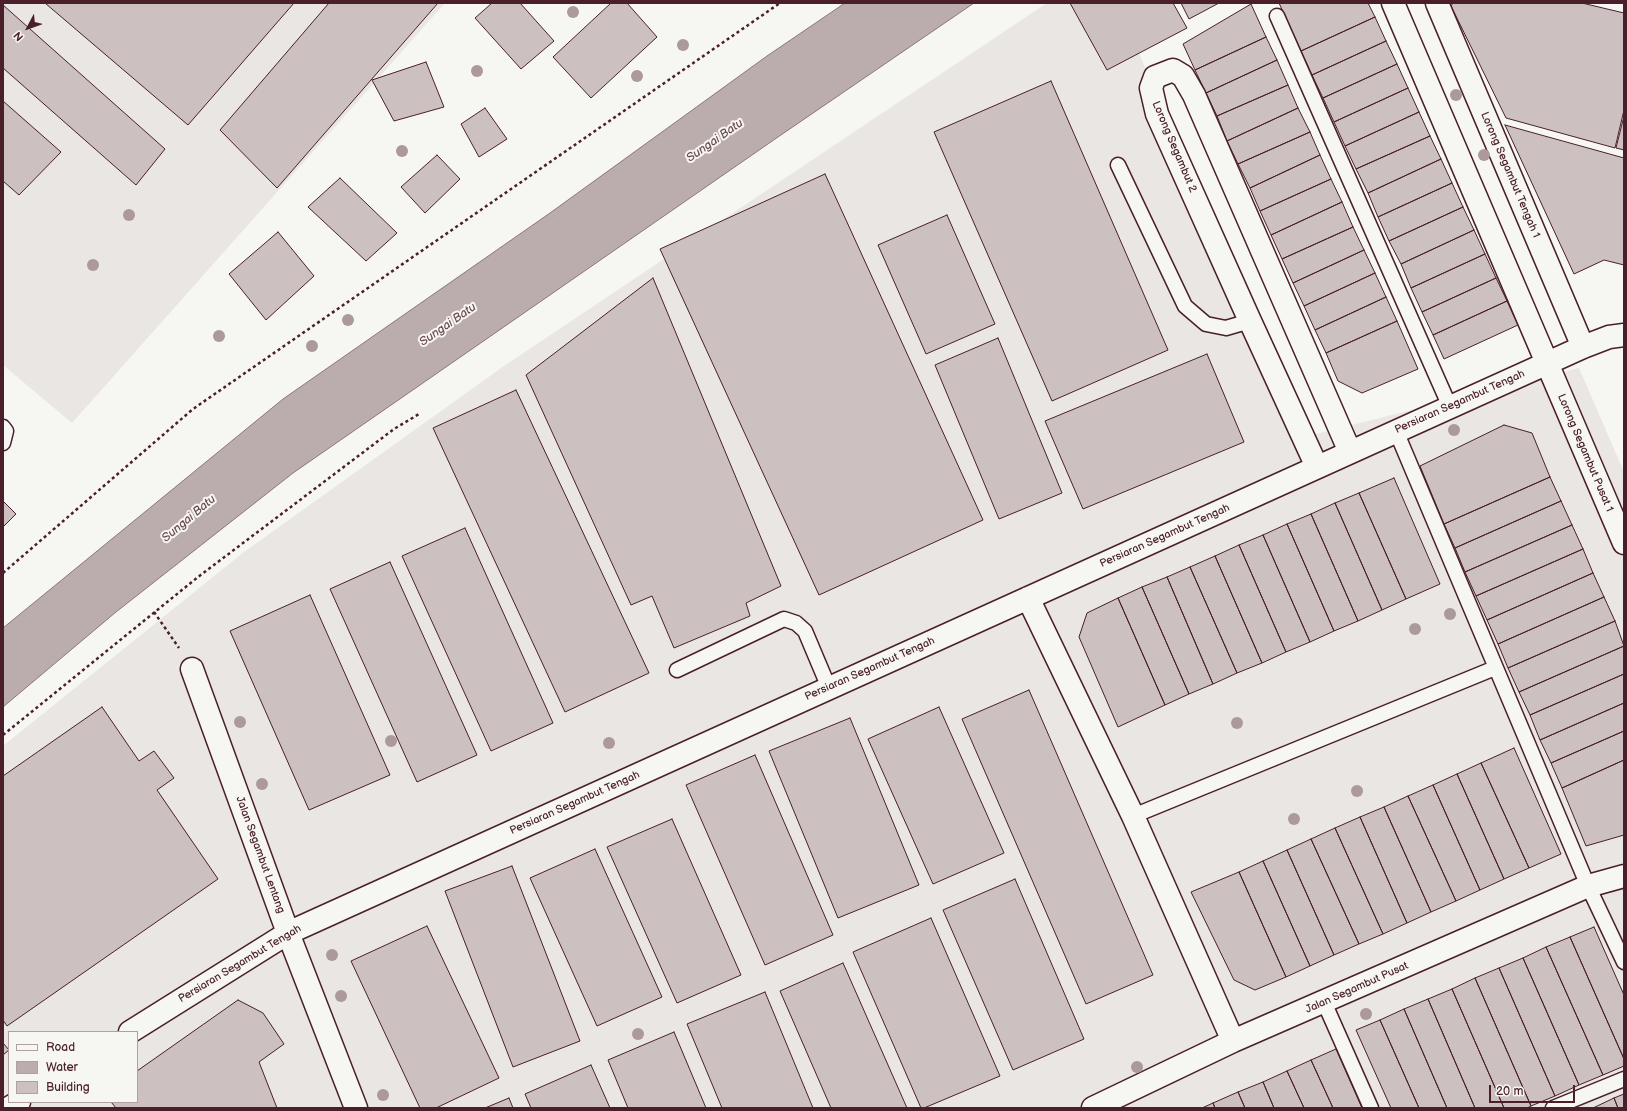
<!DOCTYPE html>
<html>
<head>
<meta charset="utf-8">
<style>
  body { margin:0 }
  #map { position:relative; width:1627px; height:1111px; overflow:hidden; background:#f6f6f2; font-family:"Balsamiq Sans",sans-serif }
  canvas { display:block }
  .frame { position:absolute; inset:0; border:4px solid #4a1f2b; pointer-events:none }
  .legend { position:absolute; left:8px; top:1031px; width:130px; height:72px; box-sizing:border-box; background:#f6f6f2; border:1px solid #b1a0a2; margin:0; padding:5px 7px; list-style:none; font-size:12px; color:#4a1f2b }
  .legend li { display:flex; align-items:center; gap:8px; height:20px }
  .legend b { width:20px; border:1px solid #b1a0a2 }
  .north { position:absolute; left:8px; top:8px; width:40px; height:40px; -webkit-text-stroke:3px #f6f6f2; paint-order:stroke; rotate:229deg; font-size:11px; font-weight:700; line-height:16px; text-align:center; color:#4a1f2b }
  .north::after { content:''; display:block; margin:auto; width:14px; height:18px; background:#4a1f2b; clip-path:polygon(50% 0,100% 100%,50% 72%,0 100%) }
  .scale { position:absolute; left:1489px; top:1085px; width:86px; height:18px; box-sizing:border-box; border:2px solid #4a1f2b; border-top:0; padding-left:5px; font-size:12px; line-height:14px; white-space:nowrap; color:#4a1f2b; -webkit-text-stroke:3px #f6f6f2; paint-order:stroke }
</style>
</head>
<body>
<div id="map">
<canvas width="1627" height="1111"></canvas>
<div class="frame"></div>
<ul class="legend">
<li><b style="height:5px;background:#f6f6f2"></b>Road</li>
<li><b style="height:11px;background:#bbadae"></b>Water</li>
<li><b style="height:11px;background:#ccc1c0"></b>Building</li>
</ul>
<div class="north">N</div>
<div class="scale">20 m</div>
</div>
<script>
const c = document.querySelector('canvas').getContext('2d');
c.lineJoin = 'round';
function fill(path, color) {
  c.fillStyle = color;
  c.fill(path, 'evenodd');
}
function toPath(rows) {
  const path = new Path2D();
  for (const r of rows) {
    path.moveTo(r[0], r[1]);
    for (let i = 2; i < r.length; i += 2) path.lineTo(r[i], r[i + 1]);
  }
  return path;
}
function trace(path, color, width, dash) {
  c.strokeStyle = color;
  c.lineWidth = width;
  c.lineCap = dash ? 'butt' : 'round';
  c.setLineDash(dash || []);
  c.stroke(path);
}
function write(font, color, halo, rows, align = 'center') {
  c.font = font + ' "Balsamiq Sans",sans-serif';
  c.lineWidth = 4;
  c.setLineDash([]);
  c.textBaseline = 'middle';
  c.strokeStyle = halo;
  c.fillStyle = color;
  for (const [text, x, y, turn = 0] of rows) {
    c.save();
    c.translate(x, y);
    c.rotate((+turn || 0) * Math.PI / 180);
    c.textAlign = isNaN(turn) ? turn : align;
    if (halo) c.strokeText(text, 0, 0);
    c.fillText(text, 0, 0);
    c.restore();
  }
}
const built = toPath([
  [3,3,445,3,72,423,3,365],
  [1047,3,1116,3,1312,435,1579,368,1624,472,1624,1108,3,1108,3,746,244,552,504,366],
  [9,1032,137,1032,137,1102,9,1102]
]);
const water = toPath([
  [845,3,974,3,778,137,293,473,116,612,3,707,3,628,283,399,550,213,767,56,845,3]
]);
const building = toPath([
  [45,3,294,3,188,125,45,3],
  [329,3,438,3,277,188,220,130,329,3],
  [492,3,520,3,554,41,521,69,475,18,492,3],
  [611,3,627,3,657,37,591,98,553,57,611,3],
  [1070,3,1173,3,1187,28,1107,70,1070,3],
  [1181,3,1219,3,1189,19,1181,3],
  [1279,3,1368,3,1375,17,1301,51,1279,3],
  [1453,3,1582,3,1624,13,1624,110,1615,148,1506,118,1451,6,1453,3],
  [1251,4,1266,37,1195,70,1183,44,1251,4],
  [3,5,165,149,136,185,3,68,3,5],
  [1375,17,1386,41,1312,75,1301,51,1375,17],
  [1266,37,1277,60,1206,93,1195,70,1266,37],
  [1386,41,1397,64,1323,98,1312,75,1386,41],
  [1277,60,1288,85,1217,116,1206,93,1277,60],
  [426,62,444,107,394,121,372,80,426,62],
  [1397,64,1408,88,1334,122,1323,98,1397,64],
  [1051,81,1168,350,1052,401,934,132,1051,81],
  [1288,85,1298,108,1227,141,1217,116,1288,85],
  [1408,88,1419,112,1345,146,1334,122,1408,88],
  [3,101,61,152,19,195,3,181,3,101],
  [485,108,507,139,479,157,461,124,485,108],
  [1298,108,1310,132,1238,164,1227,141,1298,108],
  [1419,112,1430,136,1356,169,1345,146,1419,112],
  [1624,116,1624,150,1616,148,1624,116],
  [1505,125,1624,158,1624,265,1604,260,1574,274,1505,125],
  [1310,132,1320,155,1250,188,1238,164,1310,132],
  [1430,136,1441,159,1368,193,1356,169,1430,136],
  [437,155,460,179,425,213,401,187,437,155],
  [1320,155,1331,179,1260,211,1250,188,1320,155],
  [1441,159,1452,183,1378,217,1368,193,1441,159],
  [825,174,983,520,819,595,660,249,825,174],
  [340,178,397,233,366,261,308,207,340,178],
  [1331,179,1342,202,1271,235,1260,211,1331,179],
  [1452,183,1463,207,1389,241,1378,217,1452,183],
  [1342,202,1353,227,1282,259,1271,235,1342,202],
  [1463,207,1474,230,1401,264,1389,241,1463,207],
  [947,215,995,324,926,354,878,245,947,215],
  [1353,227,1364,250,1293,283,1282,259,1353,227],
  [1474,230,1485,254,1411,288,1401,264,1474,230],
  [278,232,314,276,266,320,229,274,278,232],
  [1364,250,1375,273,1304,306,1293,283,1364,250],
  [1485,254,1496,278,1422,312,1411,288,1485,254],
  [1375,273,1386,297,1315,330,1304,306,1375,273],
  [653,278,781,586,746,603,750,616,674,648,652,596,631,605,526,375,653,278],
  [1496,278,1507,301,1433,335,1422,312,1496,278],
  [1386,297,1397,321,1326,353,1315,330,1386,297],
  [1507,301,1518,325,1444,359,1433,335,1507,301],
  [1397,321,1418,369,1362,393,1338,381,1326,353,1397,321],
  [998,338,1062,493,999,519,935,365,998,338],
  [1207,354,1244,442,1083,509,1045,421,1207,354],
  [516,390,649,673,565,712,433,428,516,390],
  [1504,425,1532,433,1550,477,1444,524,1420,466,1504,425],
  [1550,477,1561,501,1455,548,1444,524,1550,477],
  [1394,478,1440,584,1406,599,1359,493,1394,478],
  [1359,493,1406,599,1382,610,1335,503,1359,493],
  [3,501,16,514,3,527,3,501],
  [1561,501,1572,525,1465,572,1455,548,1561,501],
  [1335,503,1382,610,1358,621,1311,514,1335,503],
  [1311,514,1358,621,1334,631,1287,524,1311,514],
  [1287,524,1334,631,1310,642,1263,535,1287,524],
  [1572,525,1583,549,1476,596,1465,572,1572,525],
  [465,528,553,723,491,751,402,556,465,528],
  [1263,535,1310,642,1286,652,1239,545,1263,535],
  [1239,545,1286,652,1262,663,1215,556,1239,545],
  [1583,549,1593,573,1487,620,1476,596,1583,549],
  [1215,556,1262,663,1237,673,1190,567,1215,556],
  [390,562,477,755,417,782,330,589,390,562],
  [1190,567,1237,673,1213,684,1167,577,1190,567],
  [1593,573,1604,597,1498,644,1487,620,1593,573],
  [1167,577,1213,684,1189,694,1142,587,1167,577],
  [1142,587,1189,694,1165,705,1118,598,1142,587],
  [310,595,390,775,309,810,230,631,310,595],
  [1604,597,1615,621,1508,668,1498,644,1604,597],
  [1118,598,1165,705,1118,727,1079,637,1087,613,1118,598],
  [1615,621,1624,646,1519,692,1508,668,1615,621],
  [1624,646,1624,674,1530,715,1519,692,1624,646],
  [1624,674,1624,703,1540,740,1530,715,1624,674],
  [1029,690,1153,975,1086,1004,962,719,1029,690],
  [1624,703,1624,731,1551,763,1540,740,1624,703],
  [102,707,139,761,154,751,174,778,157,790,218,879,7,1026,3,1020,3,776,102,707],
  [939,707,1004,853,933,884,868,739,939,707],
  [850,718,919,885,838,918,769,751,850,718],
  [1624,731,1624,760,1562,788,1551,763,1624,731],
  [1514,748,1561,854,1529,868,1481,763,1514,748],
  [755,755,833,935,765,965,686,785,755,755],
  [1624,760,1624,835,1586,846,1562,788,1624,760],
  [1481,763,1529,868,1504,879,1457,774,1481,763],
  [1457,774,1504,879,1480,890,1433,785,1457,774],
  [1433,785,1480,890,1456,901,1408,796,1433,785],
  [1408,796,1456,901,1431,912,1384,807,1408,796],
  [1384,807,1431,912,1407,923,1360,817,1384,807],
  [1360,817,1407,923,1383,934,1335,828,1360,817],
  [672,819,741,975,677,1003,607,847,672,819],
  [1335,828,1383,934,1359,944,1311,839,1335,828],
  [1311,839,1359,944,1334,955,1287,850,1311,839],
  [595,849,662,997,597,1026,530,878,595,849],
  [1287,850,1334,955,1310,966,1263,861,1287,850],
  [1263,861,1310,966,1286,977,1239,872,1263,861],
  [512,866,580,1041,513,1067,445,891,512,866],
  [1239,872,1286,977,1255,990,1234,980,1191,892,1239,872],
  [1015,879,1084,1039,1013,1070,943,910,1015,879],
  [931,918,1000,1076,924,1108,921,1108,853,952,931,918],
  [427,926,499,1078,436,1108,420,1108,351,961,427,926],
  [1594,927,1624,995,1624,1059,1570,937,1594,927],
  [1570,937,1624,1059,1624,1066,1603,1075,1546,947,1570,937],
  [1546,947,1603,1075,1579,1085,1523,958,1546,947],
  [1523,958,1579,1085,1555,1096,1499,968,1523,958],
  [843,963,907,1108,831,1108,780,991,843,963],
  [1499,968,1555,1096,1531,1106,1475,978,1499,968],
  [1475,978,1531,1106,1527,1108,1504,1108,1452,989,1475,978],
  [1452,989,1504,1108,1475,1108,1428,999,1452,989],
  [765,992,813,1108,722,1108,687,1024,765,992],
  [1428,999,1475,1108,1447,1108,1404,1009,1428,999],
  [238,1000,263,1013,284,1044,259,1062,277,1108,116,1108,111,1102,137,1102,137,1071,238,1000],
  [1404,1009,1447,1108,1419,1108,1380,1020,1404,1009],
  [1380,1020,1419,1108,1391,1108,1356,1030,1380,1020],
  [674,1032,706,1108,628,1108,608,1060,674,1032],
  [3,1043,9,1050,3,1055,3,1043],
  [1336,1049,1362,1108,1333,1108,1311,1060,1336,1049],
  [1311,1060,1333,1108,1304,1108,1287,1071,1311,1060],
  [591,1065,610,1108,531,1108,525,1094,591,1065],
  [1287,1071,1304,1108,1274,1108,1263,1082,1287,1071],
  [1263,1082,1274,1108,1245,1108,1238,1092,1263,1082],
  [1238,1092,1245,1108,1215,1108,1213,1103,1238,1092],
  [1624,1094,1624,1108,1618,1108,1614,1098,1624,1094],
  [509,1098,513,1108,485,1108,509,1098],
  [1614,1098,1618,1108,1593,1108,1614,1098],
  [1213,1103,1215,1108,1202,1108,1213,1103]
]);
const path = toPath([
  [3,573,193,409,780,3],
  [154,612,179,648],
  [3,735,198,577,394,429,419,414]
]);
const service = toPath([
  [1277,16,1450,407],
  [1118,165,1185,306,1206,324,1226,328,1250,321],
  [3,427,6,431,3,443],
  [1396,431,1588,886,1624,962],
  [677,670,784,619,796,623,805,631,829,688],
  [1133,816,1495,668],
  [1324,1002,1371,1108],
  [1553,1108,1624,1079]
]);
const minor = toPath([
  [1393,3,1624,543],
  [1437,3,1583,347],
  [1317,467,1250,321,1157,114,1151,88,1155,77,1173,70,1183,76,1194,95,1350,452],
  [1028,598,1133,816,1233,1041],
  [192,669,288,933,356,1108],
  [130,1032,288,933,1583,347,1609,337,1624,335],
  [9,1108,19,1102],
  [1093,1108,1233,1041,1588,886,1624,876]
]);
const trees = [
  [573,12],
  [683,45],
  [477,71],
  [637,76],
  [1456,95],
  [402,151],
  [1484,155],
  [129,215],
  [93,265],
  [348,320],
  [219,336],
  [312,346],
  [1454,430],
  [1450,614],
  [1415,629],
  [240,722],
  [1237,723],
  [391,741],
  [609,743],
  [262,784],
  [1357,791],
  [1294,819],
  [332,955],
  [341,996],
  [1366,1014],
  [638,1034],
  [1137,1067],
  [383,1095]
];
const streetNames = [
  ["Lorong Segambut 2",1174,147,67],
  ["Lorong Segambut Tengah 1",1510,175,67],
  ["Persiaran Segambut Tengah",1460,402,-24],
  ["Lorong Segambut Pusat 1",1585,453,67],
  ["Persiaran Segambut Tengah",1165,536,-24],
  ["Persiaran Segambut Tengah",870,669,-24],
  ["Persiaran Segambut Tengah",575,803,-24],
  ["Jalan Segambut Lentang",260,855,70],
  ["Persiaran Segambut Tengah",240,964,-31],
  ["Jalan Segambut Pusat",1357,988,-24]
];
const waterNames = [
  ["Sungai Batu",715,141,-35],
  ["Sungai Batu",448,325,-35],
  ["Sungai Batu",189,519,-40]
];
fill(built, '#e9e6e3');
fill(water, '#bbadae');
trace(water, '#8e747a', 1);
fill(building, '#ccc1c0');
trace(building, '#4a1f2b', 1);
trace(service, '#4a1f2b', 17);
trace(minor, '#4a1f2b', 25);
trace(path, '#4a1f2b', 2.5, [3, 3]);
trace(service, '#f6f6f2', 14);
trace(minor, '#f6f6f2', 22);
c.fillStyle = '#ac999c';
for (const [x, y] of trees) {
  c.beginPath();
  c.arc(x, y, 6, 0, 2 * Math.PI);
  c.fill();
}
write('11px', '#4a1f2b', '#f6f6f2', streetNames);
write('italic 12px', '#6c4a52', '#f6f6f2', waterNames);
</script>
</body>
</html>
